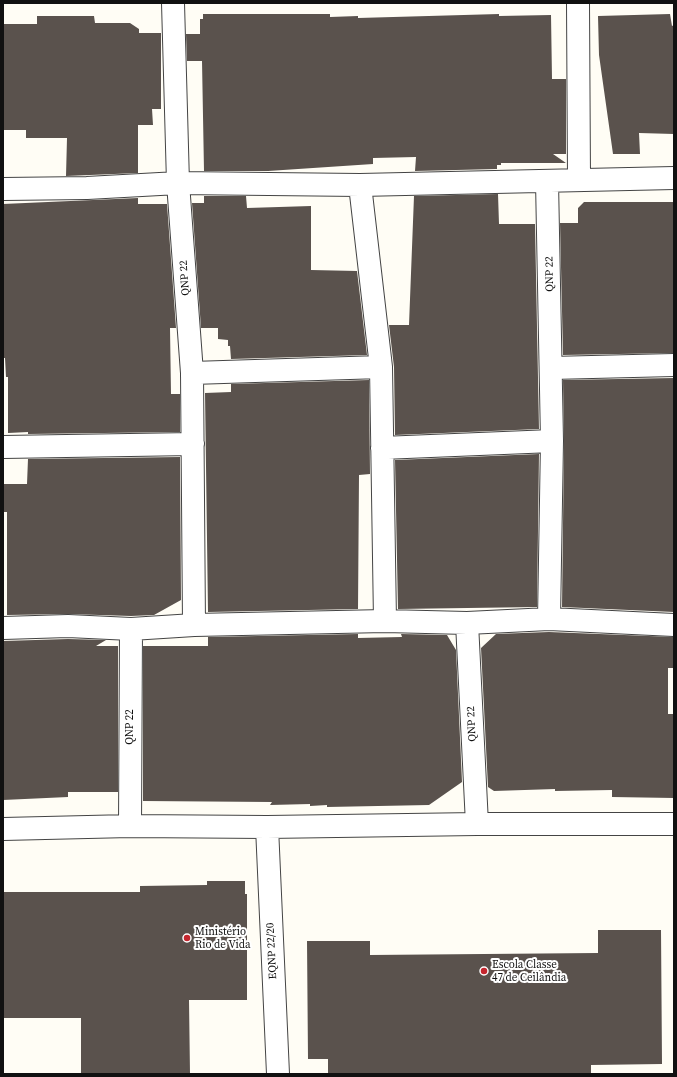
<!DOCTYPE html>
<html>
<head>
<meta charset="utf-8">
<style>
  body { margin:0 }
  #map { position:relative; width:677px; height:1077px; overflow:hidden; background:#fffdf5; font-family:"Source Serif 4",serif }
  canvas { display:block }
  .frame { position:absolute; inset:0; border:4px solid #111; pointer-events:none }
</style>
</head>
<body>
<div id="map">
<canvas width="677" height="1077"></canvas>
<div class="frame"></div>
</div>
<script>
const c = document.querySelector('canvas').getContext('2d');
c.lineJoin = 'round';
function fill(path, color) {
  c.fillStyle = color;
  c.fill(path, 'evenodd');
}
function toPath(rows) {
  const path = new Path2D();
  for (const r of rows) {
    path.moveTo(r[0], r[1]);
    for (let i = 2; i < r.length; i += 2) path.lineTo(r[i], r[i + 1]);
  }
  return path;
}
function trace(path, color, width, dash) {
  c.strokeStyle = color;
  c.lineWidth = width;
  c.lineCap = dash ? 'butt' : 'round';
  c.setLineDash(dash || []);
  c.stroke(path);
}
function write(font, color, halo, rows, align = 'center') {
  c.font = font + ' "Source Serif 4",serif';
  c.lineWidth = 4;
  c.setLineDash([]);
  c.textBaseline = 'middle';
  c.strokeStyle = halo;
  c.fillStyle = color;
  for (const [text, x, y, turn = 0] of rows) {
    c.save();
    c.translate(x, y);
    c.rotate((+turn || 0) * Math.PI / 180);
    c.textAlign = isNaN(turn) ? turn : align;
    if (halo) c.strokeText(text, 0, 0);
    c.fillText(text, 0, 0);
    c.restore();
  }
}
const building = toPath([
  [203,14,330,14,330,17,358,16,358,18,499,14,499,16,551,15,552,79,566,79,566,154,553,154,566,163,501,163,501,165,497,165,497,169,415,171,416,157,373,158,373,164,268,171,204,171,202,61,187,61,186,34,200,34,200,19,203,19],
  [670,14,672,26,674,25,674,134,639,133,640,154,613,154,599,55,598,16],
  [37,16,94,16,95,23,130,23,139,29,139,33,161,33,161,109,152,109,153,125,138,125,138,173,66,176,67,138,26,138,26,130,3,130,3,24,37,24],
  [498,194,499,224,535,224,539,429,395,435,394,367,389,325,409,325,414,196],
  [204,196,246,196,247,208,311,206,311,270,357,271,367,355,231,359,230,346,228,346,228,340,218,339,218,328,201,328,192,203,204,203],
  [138,198,138,204,167,204,176,328,170,328,171,394,180,394,180,432,28,434,28,432,8,433,8,377,6,377,5,358,3,358,3,204],
  [584,202,674,202,674,353,563,355,560,223,578,223,578,208],
  [674,378,674,612,562,607,564,441,563,380],
  [369,380,370,474,359,475,358,609,208,612,205,393,231,392,231,384],
  [539,454,537,607,398,609,395,460],
  [180,457,181,600,154,615,131,616,68,614,7,615,7,512,3,512,3,484,27,484,28,459],
  [549,632,674,637,674,668,668,668,668,714,674,714,674,798,612,797,612,790,555,791,555,789,494,791,488,787,481,648,496,634],
  [358,634,358,638,402,637,401,634,447,635,456,650,462,782,429,805,327,807,327,805,310,806,310,804,270,805,272,802,143,801,143,646,208,646,208,637],
  [68,639,106,640,96,646,118,646,118,792,68,792,68,797,3,800,3,641],
  [207,881,245,881,245,894,247,894,247,1000,189,1000,190,1074,81,1074,81,1018,3,1018,3,892,140,892,140,886,207,885],
  [598,930,661,930,662,1064,591,1065,591,1074,328,1074,328,1059,308,1059,307,941,370,941,370,955,598,953]
]);
const minor = toPath([
  [173,3,178,183,192,373,194,625],
  [578,3,579,179],
  [547,181,552,441,549,619],
  [360,185,381,367,385,621],
  [3,189,87,188,178,183,360,185,674,178],
  [551,368,674,365],
  [192,373,381,367],
  [3,447,193,444],
  [382,448,552,441],
  [467,623,477,824],
  [3,628,68,626,131,629,194,625,385,621,467,623,549,619,674,625],
  [130,826,131,629],
  [267,827,278,1074],
  [3,829,130,826,267,827,477,824,674,824]
]);
const markers = [
  [187,938,4,"#c4262e"],
  [484,971,4,"#c4262e"]
];
const streetNames = [
  ["QNP 22",550,274,-91],
  ["QNP 22",185,278,-94],
  ["QNP 22",472,724,-93],
  ["QNP 22",130,727,-90],
  ["EQNP 22/20",272,951,-93]
];
const poiNames = [
  ["Ministério",195,932],
  ["Rio de Vida",195,945],
  ["Escola Classe",492,965],
  ["47 de Ceilândia",492,978]
];
fill(building, '#5a524d');
trace(minor, '#444', 24);
trace(minor, '#fff', 22);
for (const [x, y, r, color] of markers) {
  const dot = new Path2D();
  dot.arc(x, y, r, 0, 2 * Math.PI);
  c.fillStyle = color;
  c.fill(dot);
  trace(dot, '#fff', 1.5);
}
write('11px', '#111', '#fff', streetNames);
write('11px', '#111', '#fff', poiNames, 'left');
</script>
</body>
</html>
